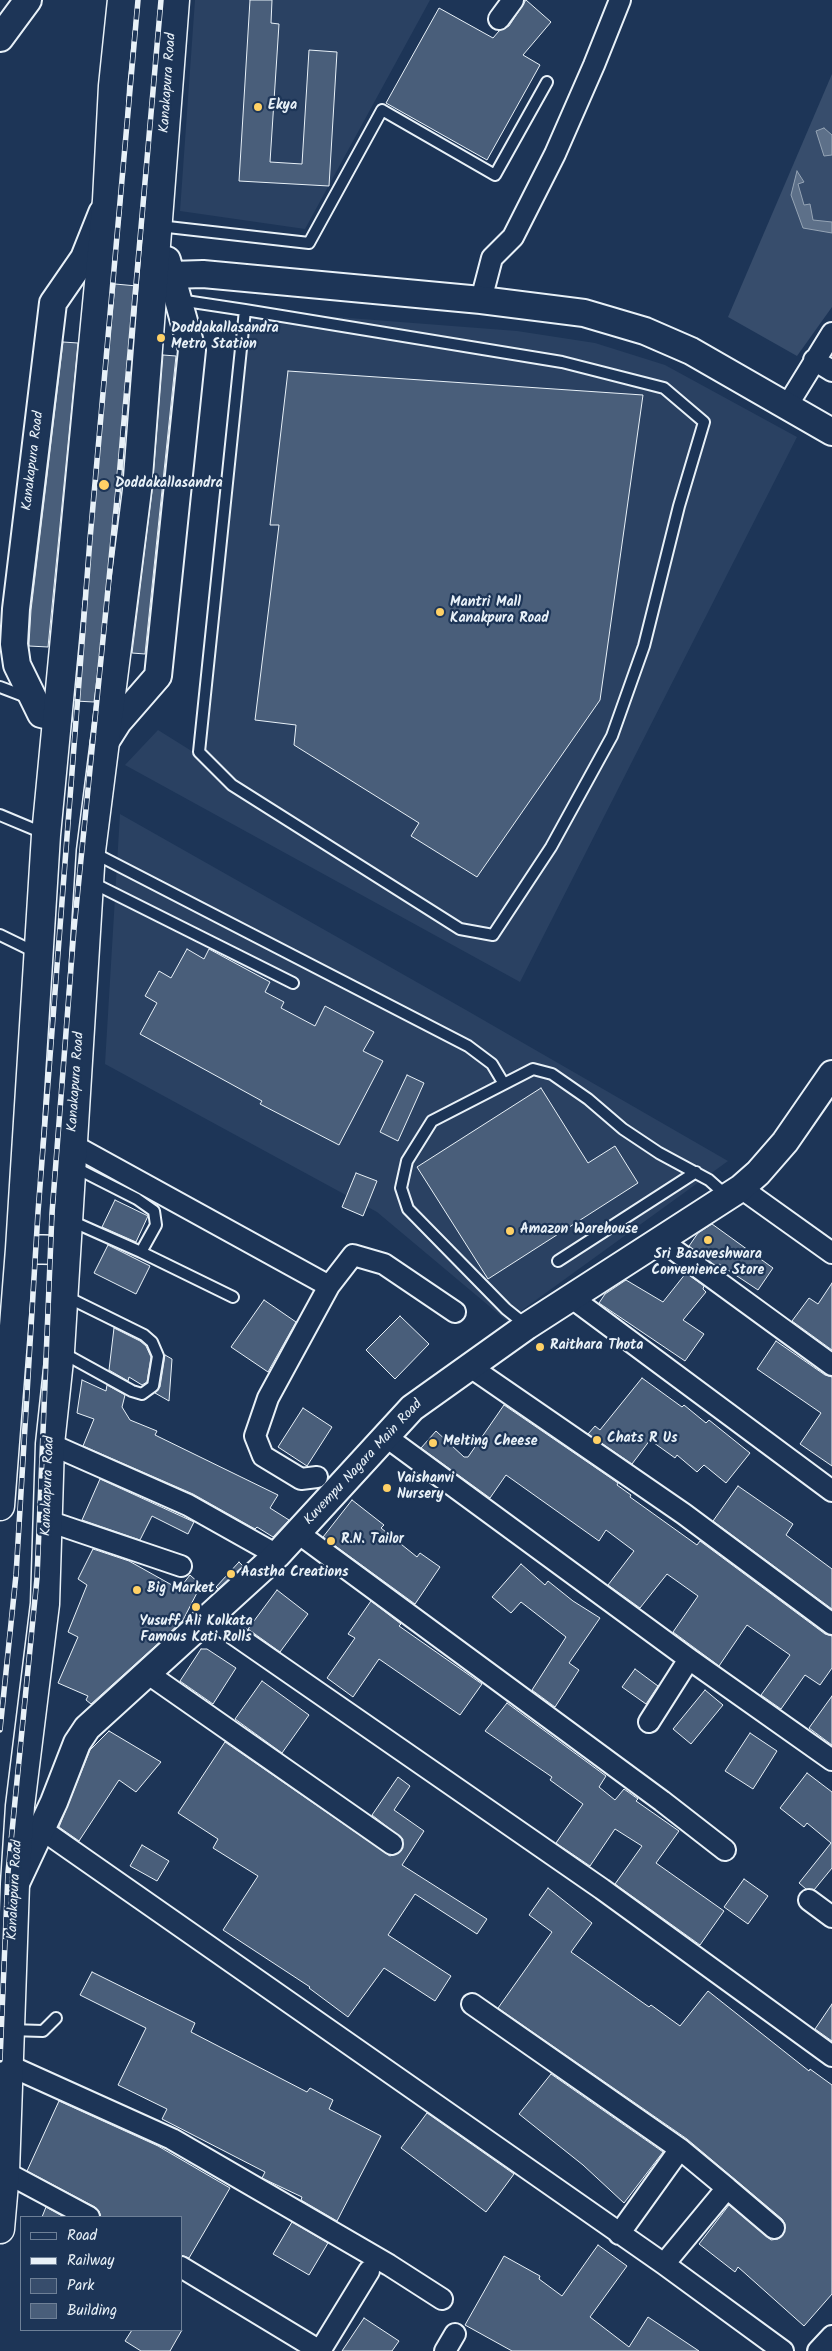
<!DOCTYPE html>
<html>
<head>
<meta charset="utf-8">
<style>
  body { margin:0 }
  #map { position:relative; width:832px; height:2351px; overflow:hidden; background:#1d3557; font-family:Kalam,sans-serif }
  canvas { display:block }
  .legend { position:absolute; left:20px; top:2216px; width:162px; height:115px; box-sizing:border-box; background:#1d3557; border:1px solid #6e8097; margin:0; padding:6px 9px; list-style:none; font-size:15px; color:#e8f1f8 }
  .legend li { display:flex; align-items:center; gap:10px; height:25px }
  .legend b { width:25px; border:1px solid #6e8097 }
</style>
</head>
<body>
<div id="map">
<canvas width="832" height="2351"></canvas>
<ul class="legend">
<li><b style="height:6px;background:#1d3557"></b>Road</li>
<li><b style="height:6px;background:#e8f1f8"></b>Railway</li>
<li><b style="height:14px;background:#374d6c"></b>Park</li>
<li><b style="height:14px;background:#495e7a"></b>Building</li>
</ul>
</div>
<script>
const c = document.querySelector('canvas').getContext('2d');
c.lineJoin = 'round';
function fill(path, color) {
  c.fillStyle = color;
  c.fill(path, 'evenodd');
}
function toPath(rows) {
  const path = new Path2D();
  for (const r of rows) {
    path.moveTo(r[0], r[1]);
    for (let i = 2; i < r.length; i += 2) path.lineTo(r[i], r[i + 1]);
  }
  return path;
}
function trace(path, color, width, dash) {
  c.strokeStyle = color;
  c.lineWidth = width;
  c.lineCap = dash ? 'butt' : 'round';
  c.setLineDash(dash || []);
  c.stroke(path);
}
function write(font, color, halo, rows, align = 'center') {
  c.font = font + ' Kalam,sans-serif';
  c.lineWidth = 4.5;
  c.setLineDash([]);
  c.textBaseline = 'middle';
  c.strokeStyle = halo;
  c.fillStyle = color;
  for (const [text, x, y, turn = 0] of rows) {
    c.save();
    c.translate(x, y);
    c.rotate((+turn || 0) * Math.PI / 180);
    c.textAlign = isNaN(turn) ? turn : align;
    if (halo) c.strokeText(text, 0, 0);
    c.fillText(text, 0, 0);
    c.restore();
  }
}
const built = toPath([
  [195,0,430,0,305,229,180,211],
  [245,310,517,331,595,343,665,365,797,437,520,982,125,765,158,730,198,755],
  [120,814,466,1010,728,1161,507,1321,377,1212,105,1064]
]);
const green = toPath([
  [832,74,832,307,797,356,728,317]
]);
const water = toPath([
  [824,128,832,135,832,155,824,156,816,131,824,128],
  [797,171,804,182,798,184,804,205,810,204,813,220,832,222,832,233,803,228,791,195,797,171]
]);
const building = toPath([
  [250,0,272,0,271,23,279,24,270,162,302,164,309,50,337,52,329,186,239,181,250,0],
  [526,0,551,22,523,55,540,65,487,160,386,103,439,8,493,38,499,31,509,26,526,0],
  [115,284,137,286,121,488,94,702,75,701,115,284],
  [63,342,78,343,48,647,29,646,29,643,31,610,63,342],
  [163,355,176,356,145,654,132,653,152,492,163,355],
  [288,371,643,395,600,700,477,877,411,836,419,823,294,745,296,725,255,720,279,525,270,525,288,371],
  [187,949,204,959,209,949,270,982,265,992,284,1002,281,1008,315,1026,325,1006,374,1032,363,1051,383,1061,339,1145,260,1104,262,1101,140,1034,157,1003,145,996,159,971,171,978,187,949],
  [407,1075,424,1083,398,1141,380,1132,407,1075],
  [541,1088,588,1163,615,1146,638,1183,488,1279,417,1167,541,1088],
  [356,1173,377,1181,363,1216,342,1207,356,1173],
  [115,1200,148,1216,136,1242,102,1227,115,1200],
  [712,1224,773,1268,758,1290,719,1264,717,1267,689,1246,698,1233,712,1224],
  [108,1245,150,1266,136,1294,94,1273,108,1245],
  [686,1273,704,1286,703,1289,706,1292,683,1320,704,1334,685,1361,599,1303,605,1294,626,1280,663,1302,686,1273],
  [832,1283,832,1350,792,1321,809,1298,818,1304,832,1283],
  [264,1300,296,1322,268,1372,231,1347,264,1300],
  [400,1316,429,1344,395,1379,366,1350,400,1316],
  [114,1328,140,1341,146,1346,151,1357,147,1382,142,1385,129,1377,128,1381,109,1370,114,1328],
  [776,1341,825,1375,832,1377,832,1466,800,1444,821,1413,757,1369,776,1341],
  [165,1355,172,1359,169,1401,155,1393,160,1387,165,1355],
  [642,1378,682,1407,684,1405,706,1423,709,1420,750,1453,726,1483,704,1465,697,1472,677,1455,675,1458,650,1440,632,1464,588,1434,595,1426,600,1430,642,1378],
  [82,1380,106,1391,107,1385,125,1395,122,1407,130,1420,157,1431,155,1435,278,1495,270,1508,289,1520,273,1537,257,1527,255,1529,193,1494,83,1446,94,1419,77,1413,82,1380],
  [504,1405,618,1483,617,1485,631,1495,630,1497,697,1545,700,1541,825,1634,832,1636,832,1668,820,1685,805,1675,781,1709,761,1695,790,1655,747,1625,719,1666,673,1632,698,1596,667,1574,640,1608,608,1585,634,1551,606,1530,599,1541,506,1475,490,1498,421,1448,436,1431,464,1457,468,1457,504,1405],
  [303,1408,332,1427,307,1466,278,1447,303,1408],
  [100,1479,194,1522,188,1534,152,1516,140,1540,82,1520,100,1479],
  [738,1486,793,1524,786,1535,832,1569,832,1609,713,1521,738,1486],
  [352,1500,384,1525,381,1528,417,1557,420,1553,440,1567,415,1604,323,1537,352,1500],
  [93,1549,129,1561,179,1589,190,1575,201,1585,183,1620,167,1635,166,1634,163,1639,91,1704,86,1700,88,1696,58,1683,78,1637,68,1632,87,1585,78,1579,93,1549],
  [239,1562,243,1566,218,1589,216,1587,239,1562],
  [521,1564,545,1585,548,1581,573,1601,600,1618,569,1663,579,1670,555,1707,532,1690,566,1637,521,1602,511,1613,492,1597,521,1564],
  [277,1590,308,1614,280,1652,248,1629,277,1590],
  [371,1601,401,1624,399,1626,482,1684,460,1715,379,1659,353,1697,327,1678,355,1638,348,1634,371,1601],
  [201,1649,207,1649,236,1668,213,1704,180,1681,201,1649],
  [635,1669,658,1686,646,1704,622,1687,635,1669],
  [262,1681,309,1715,282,1753,235,1719,262,1681],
  [705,1690,723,1705,691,1744,673,1729,705,1690],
  [832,1696,832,1745,809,1728,832,1696],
  [507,1703,606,1776,599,1787,615,1800,624,1789,638,1799,636,1801,679,1831,656,1863,724,1911,700,1945,615,1884,642,1846,615,1829,590,1866,556,1843,583,1804,550,1780,552,1777,485,1731,507,1703],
  [109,1731,161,1762,136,1792,119,1780,79,1841,59,1827,90,1750,109,1731],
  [750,1733,777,1751,753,1789,725,1771,750,1733],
  [225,1742,390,1856,401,1851,403,1839,372,1815,398,1777,410,1786,394,1810,424,1831,402,1865,487,1919,477,1934,415,1894,388,1935,451,1976,435,2001,384,1968,348,2017,309,1988,310,1987,223,1930,258,1876,213,1848,218,1839,178,1813,225,1742],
  [807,1773,832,1792,832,1868,814,1890,806,1889,799,1883,831,1843,807,1823,804,1827,780,1808,807,1773],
  [142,1845,169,1861,157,1881,130,1866,142,1845],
  [744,1879,768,1896,748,1924,724,1907,744,1879],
  [548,1888,592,1923,571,1952,649,2007,651,2005,680,2026,708,1991,809,2071,810,2069,832,2085,832,2294,804,2326,738,2267,735,2272,699,2244,729,2205,771,2240,778,2239,783,2235,785,2224,782,2219,687,2139,498,2008,552,1932,529,1915,548,1888],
  [92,1972,195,2023,191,2032,307,2092,310,2088,333,2100,329,2109,381,2136,337,2221,301,2200,302,2197,262,2178,265,2172,162,2119,167,2109,118,2085,146,2028,80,1995,92,1972],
  [832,2004,832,2041,815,2029,832,2004],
  [551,2074,663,2152,624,2203,583,2165,519,2114,551,2074],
  [59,2101,158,2146,230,2188,189,2258,181,2255,181,2217,101,2217,99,2211,95,2207,27,2171,59,2101],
  [427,2113,514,2174,486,2212,401,2148,427,2113],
  [46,2207,64,2217,42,2217,46,2207],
  [292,2222,328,2243,309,2275,273,2254,292,2222],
  [598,2245,627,2266,590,2317,629,2347,648,2317,699,2351,512,2351,465,2325,504,2256,540,2276,539,2279,562,2296,598,2245],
  [364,2318,399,2341,392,2351,342,2351,364,2318],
  [132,2330,182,2330,170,2351,141,2351,125,2341,132,2330]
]);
const service = toPath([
  [159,226,309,243,382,110,495,175,547,82],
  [179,300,245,310,562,362,664,388,704,422,679,506,644,646,612,736,551,847,493,935,460,929,232,785,199,752,245,310],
  [0,687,29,698],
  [0,815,43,833],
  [94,853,468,1046,492,1064,504,1084],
  [91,882,293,983],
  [0,935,37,953],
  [69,1220,141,1252,156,1225,154,1211,137,1199,74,1167],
  [141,1252,233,1297],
  [558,1261,696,1172],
  [526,1325,506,1309,408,1209,401,1188,407,1161,432,1121,533,1069,552,1074,588,1099,623,1129,659,1153,709,1180,727,1196],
  [63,1353,132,1391,142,1394,153,1386,158,1356,152,1342,144,1335,65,1296],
  [10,2030,43,2031,56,2018]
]);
const minor = toPath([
  [499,19,513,0],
  [481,300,492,258,513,237,555,154,594,65,620,0],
  [814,360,832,371],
  [787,406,832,333],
  [73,1145,329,1286],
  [741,1188,832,1253],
  [662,1241,832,1365],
  [572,1298,832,1491],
  [469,1366,684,1514,832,1624],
  [385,1436,689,1659,832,1760],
  [50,1444,188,1505,277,1555],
  [317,1477,301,1479,263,1456,255,1436,268,1398,329,1286,353,1255,384,1264,455,1312],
  [48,1521,181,1566],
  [298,1533,662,1801,725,1850],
  [209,1617,602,1889,832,2056],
  [147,1673,392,1844],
  [649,1722,689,1659],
  [41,1829,664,2264,783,2351],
  [809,1900,832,1917],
  [472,2004,680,2149,727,2188],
  [8,2065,172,2139,389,2265,442,2299],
  [0,2171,5,2172,89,2217],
  [619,2234,680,2149],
  [664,2264,727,2188,774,2228],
  [181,2267,320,2351],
  [320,2351,369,2271],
  [445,2351,455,2334],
  [818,2351,832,2336]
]);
const tertiary = toPath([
  [0,38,28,0],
  [171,275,203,274,481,300,584,313,645,331,691,351,832,432],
  [58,718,41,714,17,665,14,644,16,609,53,303,84,258,102,213],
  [104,744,118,722,158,676,192,350,167,260],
  [16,1883,54,1802,77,1743,87,1728,277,1555,412,1408,527,1326,741,1188,758,1173,785,1142,832,1074]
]);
const trunk = toPath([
  [20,1249,65,1250],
  [0,1506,20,1249,46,835,107,200,113,86,122,0],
  [0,2229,5,2172,15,1884,20,1806,45,1604,50,1444,60,1351,91,851,137,490,175,0]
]);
const rail = toPath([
  [0,1730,16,1575,38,1212,90,539,138,0],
  [0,2060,8,1872,37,1578,52,1213,74,929,118,489,161,0]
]);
const markers = [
  [258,107,5,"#ffd166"],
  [161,338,5,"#ffd166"],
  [104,485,6,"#ffd166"],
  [440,612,5,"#ffd166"],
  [510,1231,5,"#ffd166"],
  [708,1240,5,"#ffd166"],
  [540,1347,5,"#ffd166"],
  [597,1440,5,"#ffd166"],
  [433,1443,5,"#ffd166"],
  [387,1488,5,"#ffd166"],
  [331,1541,5,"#ffd166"],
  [231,1574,5,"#ffd166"],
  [137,1590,5,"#ffd166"],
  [196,1607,5,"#ffd166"]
];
const streetNames = [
  ["Kanakapura Road",169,83,-86],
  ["Kanakapura Road",34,461,-83],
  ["Kanakapura Road",77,1082,-86],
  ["Kuvempu Nagara Main Road",364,1463,-47],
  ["Kanakapura Road",49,1486,-88],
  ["Kanakapura Road",16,1890,-87]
];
const poiNames = [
  ["Ekya",268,107],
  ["Doddakallasandra",171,330],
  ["Metro Station",171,346],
  ["Doddakallasandra",115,485],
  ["Mantri Mall",450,604],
  ["Kanakpura Road",450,620],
  ["Amazon Warehouse",520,1231],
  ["Sri Basaveshwara",708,1256,"center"],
  ["Convenience Store",708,1272,"center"],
  ["Raithara Thota",550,1347],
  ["Chats R Us",607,1440],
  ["Melting Cheese",443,1443],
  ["Vaishanvi",397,1480],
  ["Nursery",397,1496],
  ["R.N. Tailor",341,1541],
  ["Aastha Creations",241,1574],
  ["Big Market",147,1590],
  ["Yusuff Ali Kolkata",196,1623,"center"],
  ["Famous Kati Rolls",196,1639,"center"]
];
fill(built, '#2a4162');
fill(green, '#374d6c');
fill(water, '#5d7089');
trace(water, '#95a4b5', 1);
fill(building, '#495e7a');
trace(building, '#e8f1f8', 1);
trace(service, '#e8f1f8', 14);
trace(minor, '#e8f1f8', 24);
trace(tertiary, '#e8f1f8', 30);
trace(trunk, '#e8f1f8', 31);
trace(service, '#1d3557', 10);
trace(minor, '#1d3557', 20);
trace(tertiary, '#1d3557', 26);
trace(trunk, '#1d3557', 28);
trace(rail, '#e8f1f8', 5.5);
trace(rail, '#1d3557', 4, [11]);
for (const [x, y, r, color] of markers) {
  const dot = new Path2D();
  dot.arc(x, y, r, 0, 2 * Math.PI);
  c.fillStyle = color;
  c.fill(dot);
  trace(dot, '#1d3557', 2);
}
write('14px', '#e8f1f8', '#1d3557', streetNames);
write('bold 14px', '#e8f1f8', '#1d3557', poiNames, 'left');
</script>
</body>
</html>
